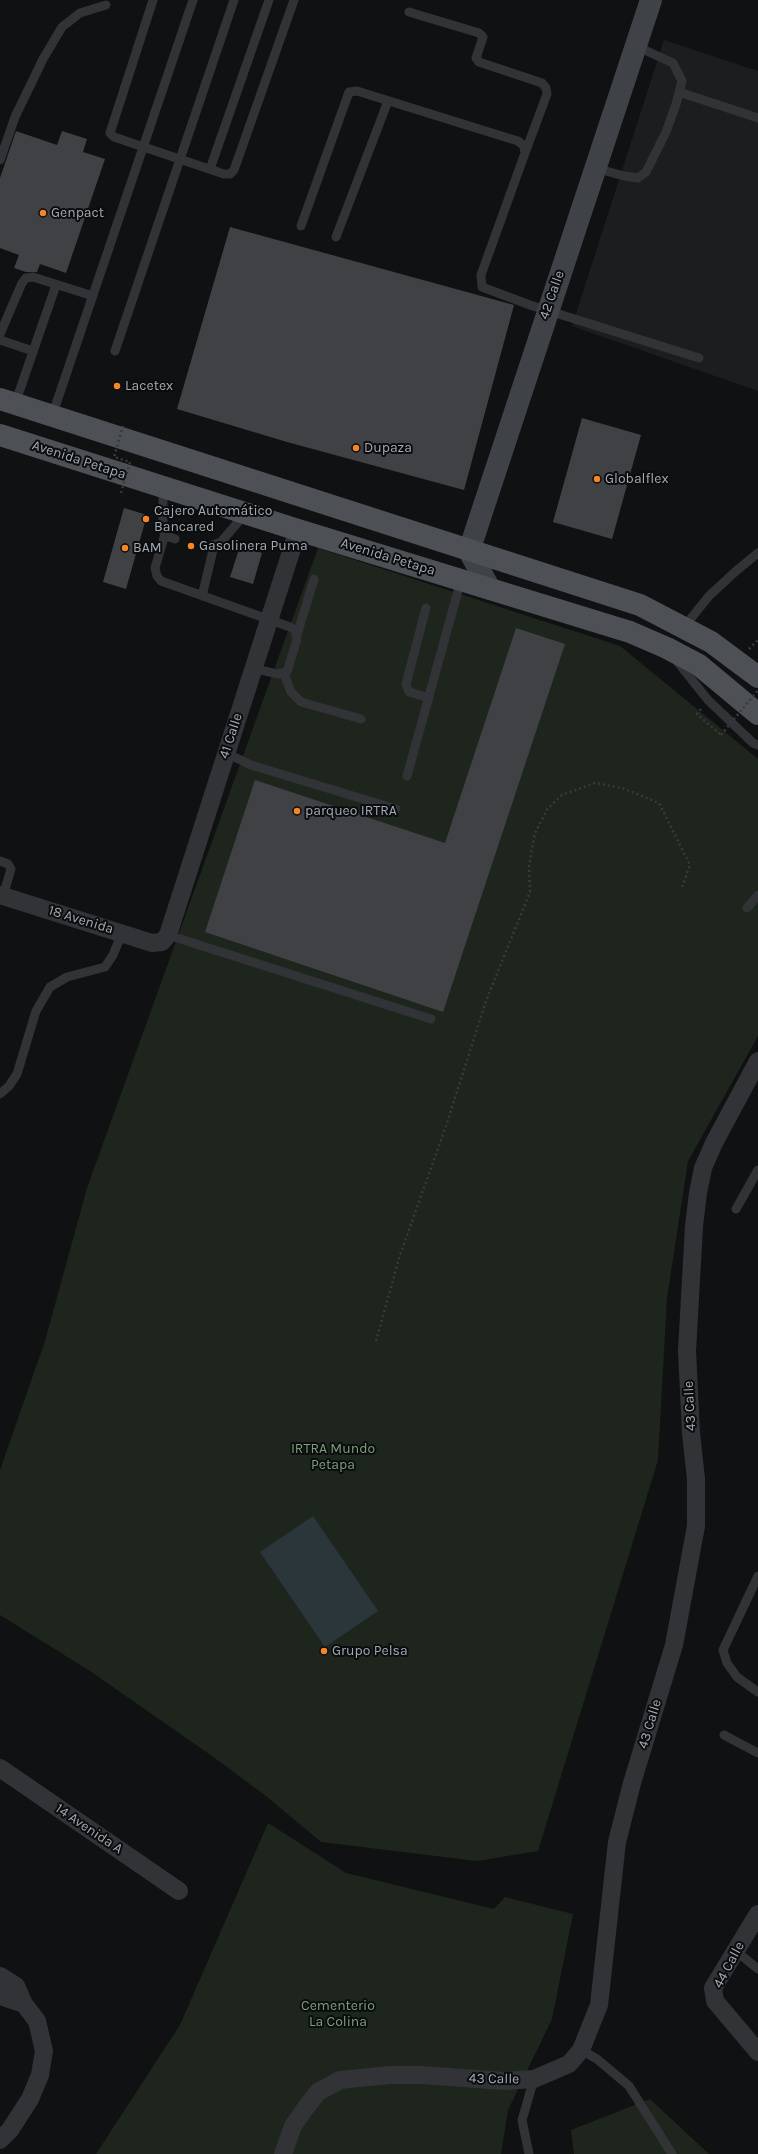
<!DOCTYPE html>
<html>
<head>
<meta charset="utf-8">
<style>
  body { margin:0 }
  canvas { display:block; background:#101112 }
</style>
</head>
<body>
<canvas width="758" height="2154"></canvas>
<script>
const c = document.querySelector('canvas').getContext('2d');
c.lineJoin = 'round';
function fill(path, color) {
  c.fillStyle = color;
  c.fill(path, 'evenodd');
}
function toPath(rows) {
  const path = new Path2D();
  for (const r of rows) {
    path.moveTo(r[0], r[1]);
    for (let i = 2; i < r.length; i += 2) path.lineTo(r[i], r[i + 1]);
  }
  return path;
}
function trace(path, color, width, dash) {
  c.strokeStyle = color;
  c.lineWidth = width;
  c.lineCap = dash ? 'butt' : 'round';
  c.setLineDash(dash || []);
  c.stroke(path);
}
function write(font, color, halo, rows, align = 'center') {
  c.font = font + ' Karla,sans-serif';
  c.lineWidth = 4;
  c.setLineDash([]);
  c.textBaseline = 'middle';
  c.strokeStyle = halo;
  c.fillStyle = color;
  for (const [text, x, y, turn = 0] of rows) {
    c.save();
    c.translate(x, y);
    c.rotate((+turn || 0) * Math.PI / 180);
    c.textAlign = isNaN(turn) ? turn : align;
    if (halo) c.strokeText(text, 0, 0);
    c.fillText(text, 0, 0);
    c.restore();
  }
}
const built = toPath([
  [664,40,758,71,758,391,572,326]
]);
const green = toPath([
  [318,548,620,646,758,759,758,1036,688,1161,667,1298,658,1460,538,1851,477,1861,321,1842,266,1796,212,1756,90,1671,0,1615,0,1470,45,1341,87,1188],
  [268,1823,346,1873,494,1909,505,1897,573,1914,552,2019,508,2110,501,2154,96,2154,180,2025],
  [650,2099,709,2154,574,2154,571,2130]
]);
const water = toPath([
  [313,1516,378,1611,325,1647,260,1552]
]);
const building = toPath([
  [16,131,57,145,62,131,87,139,83,152,105,159,66,273,40,264,37,272,26,272,14,268,19,255,0,248,0,178],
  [230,227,514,305,464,490,287,442,177,409],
  [582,418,641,435,612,539,553,522],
  [124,508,147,515,126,589,103,582],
  [240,546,262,553,253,584,230,577],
  [516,628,565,644,443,1012,205,932,255,780,445,843]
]);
const path = toPath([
  [749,649,758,640],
  [701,709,697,714,721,735],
  [376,1341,400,1255,446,1126,486,1001,530,892,529,866,535,833,548,808,562,795,595,783,622,788,659,803,690,865,681,890]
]);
const lane = toPath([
  [153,0,110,133,114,137,224,174,230,174,234,170,294,0],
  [409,12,479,33,483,37,476,58,479,62,542,83,546,88,547,94,525,153],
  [679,92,758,118],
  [0,160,15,117,43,59,62,27,80,13,106,5],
  [595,168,624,176,638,178,646,172,666,132,676,104,682,81,673,63,636,46],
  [210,169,269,0],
  [301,226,349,92,357,91,508,138,518,141,524,146,525,153,481,275,482,287,530,305,699,358],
  [336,237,388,101],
  [0,334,22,283,26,278,33,277,93,296],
  [0,340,33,351],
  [115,351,234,0],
  [15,404,56,285],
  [52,416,193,0],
  [163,487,163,531,166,536,175,539],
  [165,534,155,568,157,576,161,581,290,627,295,630,297,639,287,672,277,674,253,668],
  [210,546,221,542,245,514],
  [202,596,214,546],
  [426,608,406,684,409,692,429,698],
  [684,627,709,596,736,571,758,553],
  [297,635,314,579],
  [676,660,708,700,753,743,758,745],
  [284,674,291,692,301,702,361,719],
  [226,753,251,765,396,809],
  [407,776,461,580],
  [0,861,8,864,11,869,3,896],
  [747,908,758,895],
  [168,935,431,1019],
  [0,1094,9,1086,17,1074,36,1011,50,987,67,977,105,967,113,955,122,933],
  [736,1209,758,1170],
  [758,1576,723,1650,727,1663,737,1677,758,1692],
  [724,1735,758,1753],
  [736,1951,758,1969],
  [581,2050,597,2059,629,2086,672,2154],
  [529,2154,522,2120,534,2079]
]);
const street = toPath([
  [0,895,152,943,162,942,168,935,298,530],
  [0,1768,179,1891],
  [758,1914,713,1988,715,2001,758,2052],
  [0,1976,16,1986,24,2004,37,2021,44,2051,40,2075,30,2099,10,2130,0,2140],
  [0,1996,24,2004],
  [283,2154,293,2126,304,2110,318,2092,340,2080,390,2075,421,2075,504,2081,534,2079,569,2064,581,2050,599,2005,617,1842,632,1783,674,1645,696,1526,696,1479,691,1433,687,1351,694,1226,698,1193,703,1168,714,1143,758,1061]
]);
const secondary = toPath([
  [490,589,469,551,651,0]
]);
const primary = toPath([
  [0,399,640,605,711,642,758,677],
  [0,435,298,530,630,632,667,648,699,665,758,714]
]);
const pathBridge = toPath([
  [121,493,130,462,114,457,123,426],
  [721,735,758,690]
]);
const markers = [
  [43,213,4,"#f58525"],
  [117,386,4,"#f58525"],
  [356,448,4,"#f58525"],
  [597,479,4,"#f58525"],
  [146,519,4,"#f58525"],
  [191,546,4,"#f58525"],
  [125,548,4,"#f58525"],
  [297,811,4,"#f58525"],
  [324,1651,4,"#f58525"]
];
const poiNames = [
  ["Genpact",51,213],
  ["Lacetex",125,386],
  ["Dupaza",364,448],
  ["Globalflex",605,479],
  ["Cajero Automático",154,511],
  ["Bancared",154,527],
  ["Gasolinera Puma",199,546],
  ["BAM",133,548],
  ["parqueo IRTRA",305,811],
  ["Grupo Pelsa",332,1651]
];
const streetNames = [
  ["42 Calle",552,295,-71],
  ["Avenida Petapa",79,460,18],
  ["Avenida Petapa",388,557,17],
  ["41 Calle",231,736,-72],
  ["18 Avenida",81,920,17],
  ["43 Calle",690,1406,-93],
  ["43 Calle",650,1724,-73],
  ["14 Avenida A",89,1829,34],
  ["44 Calle",729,1965,-62],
  ["43 Calle",494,2079,1]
];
const parkNames = [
  ["IRTRA Mundo",333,1449],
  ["Petapa",333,1465],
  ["Cementerio",338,2006],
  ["La Colina",338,2022]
];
fill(built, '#1c1d1f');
fill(green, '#1d251d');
fill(water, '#2a363a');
fill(building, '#3f4145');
trace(path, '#373a3e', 2.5, [2, 3]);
trace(lane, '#313337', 9);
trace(street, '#313337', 18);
trace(secondary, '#3f4347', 22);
trace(primary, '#4d5156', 22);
trace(pathBridge, '#373a3e', 2.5, [2, 3]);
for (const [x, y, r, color] of markers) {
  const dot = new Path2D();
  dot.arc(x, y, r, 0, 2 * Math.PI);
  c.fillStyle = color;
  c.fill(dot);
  trace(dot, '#0b0c0d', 1.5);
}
write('14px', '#a1aab3', '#0b0c0d', poiNames, 'left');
write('14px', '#a1aab3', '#0b0c0d', streetNames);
write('14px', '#7d9f77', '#0b0c0d', parkNames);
</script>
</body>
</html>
